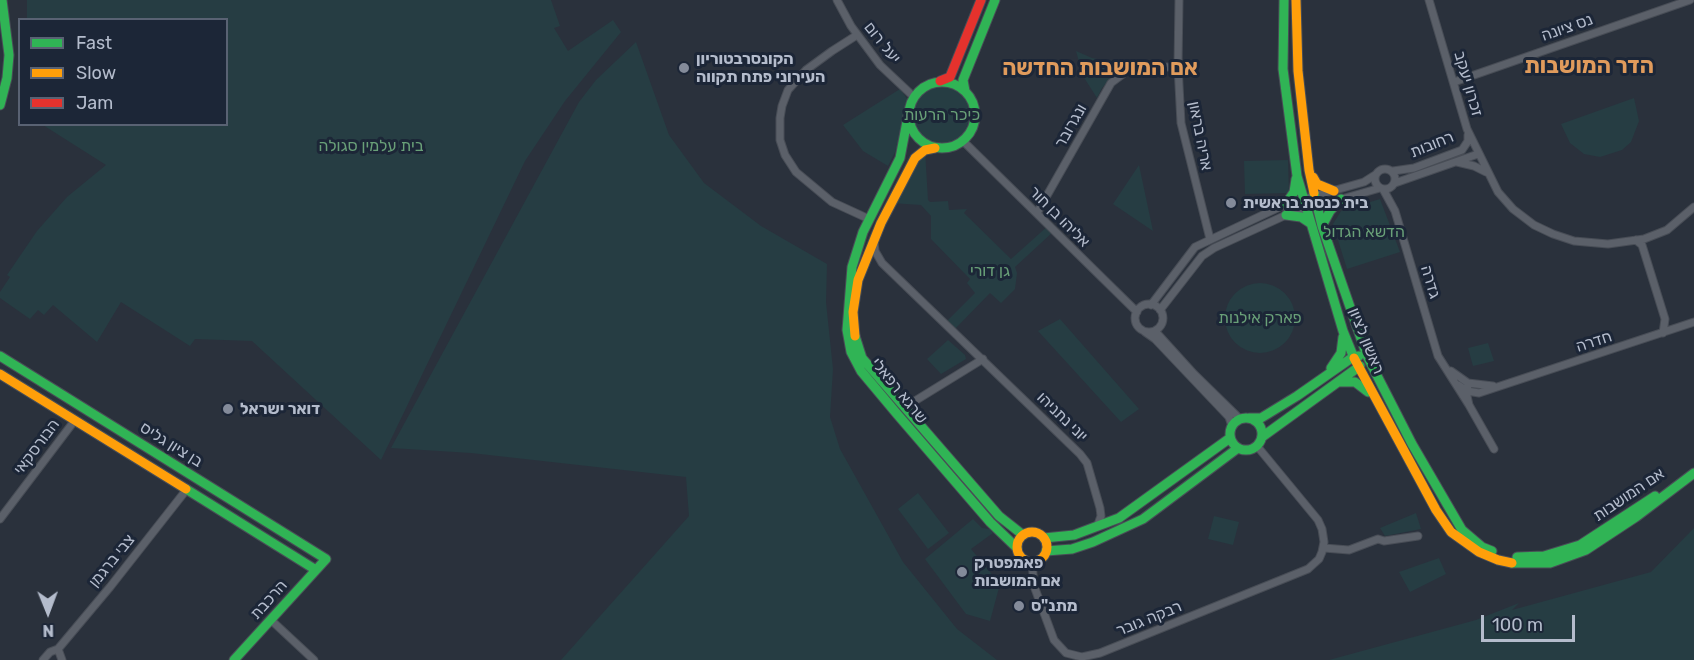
<!DOCTYPE html>
<html>
<head>
<meta charset="utf-8">
<style>
  body { margin:0 }
  #map { position:relative; width:1694px; height:660px; overflow:hidden; background:#2a313c; font-family:Rubik,sans-serif }
  canvas { display:block }
  .legend { position:absolute; left:18px; top:18px; width:210px; height:108px; box-sizing:border-box; background:#1c2637; border:2px solid #596273; margin:0; padding:8px 10px; list-style:none; font-size:18px; color:#b4bccc }
  .legend li { display:flex; align-items:center; gap:12px; height:30px }
  .legend b { width:30px; border:2px solid #596273 }
  .north { position:absolute; left:18px; top:582px; width:60px; height:60px; -webkit-text-stroke:4px #1c2637; paint-order:stroke; rotate:179deg; font-size:16px; font-weight:700; line-height:24px; text-align:center; color:#b4bccc }
  .north::after { content:''; display:block; margin:auto; width:21px; height:27px; background:#b4bccc; clip-path:polygon(50% 0,100% 100%,50% 72%,0 100%) }
  .scale { position:absolute; left:1481px; top:615px; width:94px; height:27px; box-sizing:border-box; border:3px solid #b4bccc; border-top:0; padding-left:8px; font-size:18px; line-height:21px; white-space:nowrap; color:#b4bccc; -webkit-text-stroke:4px #1c2637; paint-order:stroke }
</style>
</head>
<body>
<div id="map">
<canvas width="1694" height="660"></canvas>
<ul class="legend">
<li><b style="height:8px;background:#30b455"></b>Fast</li>
<li><b style="height:8px;background:#ff9f0a"></b>Slow</li>
<li><b style="height:8px;background:#e5322d"></b>Jam</li>
</ul>
<div class="north">N</div>
<div class="scale">100 m</div>
</div>
<script>
const c = document.querySelector('canvas').getContext('2d');
c.lineJoin = 'round';
function fill(path, color) {
  c.fillStyle = color;
  c.fill(path, 'evenodd');
}
function toPath(rows) {
  const path = new Path2D();
  for (const r of rows) {
    if (r.length === 3) {
      path.moveTo(r[0] + r[2], r[1]);
      path.arc(r[0], r[1], r[2], 0, 2 * Math.PI);
      continue;
    }
    path.moveTo(r[0], r[1]);
    for (let i = 2; i < r.length; i += 2) path.lineTo(r[i], r[i + 1]);
  }
  return path;
}
function trace(path, color, width, dash) {
  c.strokeStyle = color;
  c.lineWidth = width;
  c.lineCap = dash ? 'butt' : 'round';
  c.setLineDash(dash || []);
  c.stroke(path);
}
function write(font, color, halo, rows, align = 'center') {
  c.font = font + ' Rubik,Heebo,sans-serif';
  c.lineWidth = 6;
  c.setLineDash([]);
  c.textBaseline = 'middle';
  c.strokeStyle = halo;
  c.fillStyle = color;
  for (const [text, x, y, turn = 0] of rows) {
    c.save();
    c.translate(x, y);
    c.rotate((+turn || 0) * Math.PI / 180);
    c.textAlign = isNaN(turn) ? turn : align;
    if (halo) c.strokeText(text, 0, 0);
    c.fillText(text, 0, 0);
    c.restore();
  }
}
const green = toPath([
  [27,0,551,0,560,26,554,28,568,51,613,20,621,32,565,101,525,161,381,460,252,341,195,339,190,346,121,302,97,342,53,305,44,315,38,310,30,319,0,298,0,292,10,277,7,275,37,231,67,197,106,165,43,125,226,124,226,20,27,19],
  [636,42,669,135,704,183,761,226,827,264,826,302,833,369,830,417,840,449,903,562,957,629,997,660,561,660,689,516,686,477,471,453,391,448,579,102,596,80],
  [1076,51,1092,58,1103,60,1118,71,1102,88,1097,98,1083,76],
  [942,115,29],
  [900,89,908,100,902,120,900,142,888,166,863,151,843,125],
  [1634,98,1639,121,1631,142,1622,150,1600,157,1584,154,1570,143,1561,124],
  [925,150,928,200,930,202,948,201,949,210,967,209,964,213,1011,259,1049,225,1054,231,1015,267,1017,273,1015,289,1001,303,990,293,953,331,945,323,975,293,967,283,970,279,931,239,931,216,921,205,891,203],
  [1288,160,1289,193,1245,194,1244,161],
  [1139,165,1153,231,1113,204],
  [1380,199,1400,252,1347,269,1333,224,1341,211],
  [1260,318,35],
  [1060,319,1139,409,1121,422,1038,331],
  [948,340,965,355,966,359,941,374,927,359],
  [1488,343,1494,361,1473,366,1468,348],
  [918,493,949,533,928,549,898,509],
  [1416,513,1421,529,1385,536,1380,528],
  [1214,516,1239,522,1233,545,1208,539],
  [973,519,982,528,990,529,993,533,971,549,1000,584,990,621,966,614,925,559],
  [1694,528,1694,660,1329,660,1476,620,1519,603,1512,610,1651,572],
  [1439,558,1446,574,1410,592,1399,572]
]);
const street = toPath([
  [837,0,851,26,880,65,914,97],
  [1179,0,1178,66,1181,123,1210,239],
  [1429,0,1467,129,1498,192,1513,209,1534,225,1553,234,1574,241,1608,244,1644,239,1667,230,1694,207],
  [857,35,832,51,806,70,788,90,782,106,780,118,780,140,785,155,796,172,832,202,869,219],
  [1454,82,1690,0],
  [963,141,1137,312],
  [1457,162,1474,166,1486,172],
  [1385,179,10],
  [1393,171,1414,168,1462,150,1468,141,1468,135],
  [1395,183,1478,154],
  [1383,189,1395,211,1438,356,1469,405],
  [1037,213,1111,83,1127,71,1178,66],
  [1636,240,1642,245,1665,319,1663,333],
  [874,242,875,251,882,263,1080,454,1087,463,1100,508,1101,516,1097,527],
  [1149,318,14],
  [1151,305,1195,247,1286,204,1364,182,1375,175],
  [1160,310,1202,256,1214,248,1286,215,1380,188],
  [1155,331,1194,374,1240,419],
  [1145,332,1155,339,1229,417,1232,426],
  [1451,371,1468,383,1493,386],
  [1468,383,1467,396,1469,405,1494,449],
  [1458,385,1467,391,1479,393,1694,322],
  [905,407,983,359],
  [0,519,75,420],
  [1324,548,1349,550,1378,539,1384,541,1418,536],
  [1032,562,1034,586,1054,640,1066,653,1082,657,1100,653,1308,569,1319,559,1322,552,1324,542,1322,529,1318,520,1257,446],
  [271,620,314,660],
  [58,649,62,660],
  [43,660,50,652,58,649,110,587,187,489]
]);
const fast = toPath([
  [1284,0,1283,69,1297,176,1343,331,1354,358],
  [942,115,33],
  [965,91,963,80,995,0],
  [0,105,7,78,9,55,2,0],
  [908,116,900,158,863,232,852,267,847,330,851,352,861,371,897,414,990,522,1017,548],
  [1314,193,1322,226,1367,356,1412,444,1462,530,1482,547,1492,551],
  [1286,204,1294,192,1296,179],
  [1286,215,1301,217,1310,223],
  [1322,226,1330,211,1341,199],
  [855,336,862,358,999,516,1023,535],
  [0,356,326,559,234,660],
  [1331,368,1341,353,1343,337],
  [1341,382,1355,382,1368,392],
  [1246,434,16],
  [1250,418,1261,418,1297,396,1353,357,1359,356],
  [1262,437,1360,366],
  [186,489,316,570],
  [1044,538,1074,535,1119,518,1230,438],
  [1046,551,1072,549,1093,542,1143,519,1238,448],
  [1517,557,1544,556,1580,545,1655,496],
  [1512,563,1550,563,1586,550,1636,517,1694,473]
]);
const slow = toPath([
  [1296,0,1298,71,1309,170,1314,193],
  [1313,177,1317,184,1334,191],
  [855,336,853,312,858,280,881,223,915,158,925,150,935,148],
  [1354,358,1436,510,1451,532,1479,552,1498,560,1512,563],
  [0,374,186,489],
  [1032,547,15]
]);
const jam = toPath([
  [940,81,950,77,981,0]
]);
const markers = [
  [684,68,6,"#848b9a"],
  [1231,203,6,"#848b9a"],
  [228,409,6,"#848b9a"],
  [962,572,6,"#848b9a"],
  [1019,606,6,"#848b9a"]
];
const streetNames = [
  ["נס ציונה",1567,28,-19],
  ["יעל רום",882,43,51],
  ["זכרון יעקב",1468,84,74],
  ["ונגרובר",1071,126,-60],
  ["אריה בראון",1200,136,79],
  ["רחובות",1432,145,-22],
  ["אליהו בן חור",1059,217,45],
  ["גדרה",1430,282,73],
  ["ראשון לציון",1366,341,68],
  ["חדרה",1594,342,-18],
  ["שרגא רפאלי",899,391,51],
  ["יוני נתניהו",1062,417,44],
  ["בן ציון גליס",171,445,32],
  ["הבורסקאי",37,447,-53],
  ["אם המושבות",1629,495,-34],
  ["צבי ברגמן",112,561,-51],
  ["הרכבת",269,600,-48],
  ["רבקה גובר",1149,619,-22]
];
const poiNames = [
  ["הקונסרבטוריון",696,59],
  ["העירוני פתח תקווה",696,77],
  ["בית כנסת בראשית",1243,203],
  ["דואר ישראל",240,409],
  ["פאמפטרק",974,563],
  ["אם המושבות",974,581],
  ["מתנ\"ס",1031,606]
];
const parkNames = [
  ["כיכר הרעות",942,115],
  ["בית עלמין סגולה",371,146],
  ["הדשא הגדול",1364,232],
  ["גן דורי",990,271],
  ["פארק אילנות",1260,318]
];
const districtNames = [
  ["הדר המושבות",1589,67],
  ["אם המושבות החדשה",1100,69]
];
fill(green, '#263d43');
trace(street, '#484d56', 9);
trace(fast, '#484d56', 11);
trace(slow, '#484d56', 11);
trace(jam, '#484d56', 11);
trace(street, '#5b6069', 7);
trace(fast, '#30b455', 9);
trace(slow, '#ff9f0a', 9);
trace(jam, '#e5322d', 9);
for (const [x, y, r, color] of markers) {
  const dot = new Path2D();
  dot.arc(x, y, r, 0, 2 * Math.PI);
  c.fillStyle = color;
  c.fill(dot);
  trace(dot, '#1c2637', 2);
}
write('16px', '#b4bccc', '#1c2637', streetNames);
write('bold 16px', '#b4bccc', '#1c2637', poiNames, 'left');
write('16px', '#69a078', '#1c2637', parkNames);
write('bold 22px', '#e09b5c', '#1c2637', districtNames);
</script>
</body>
</html>
